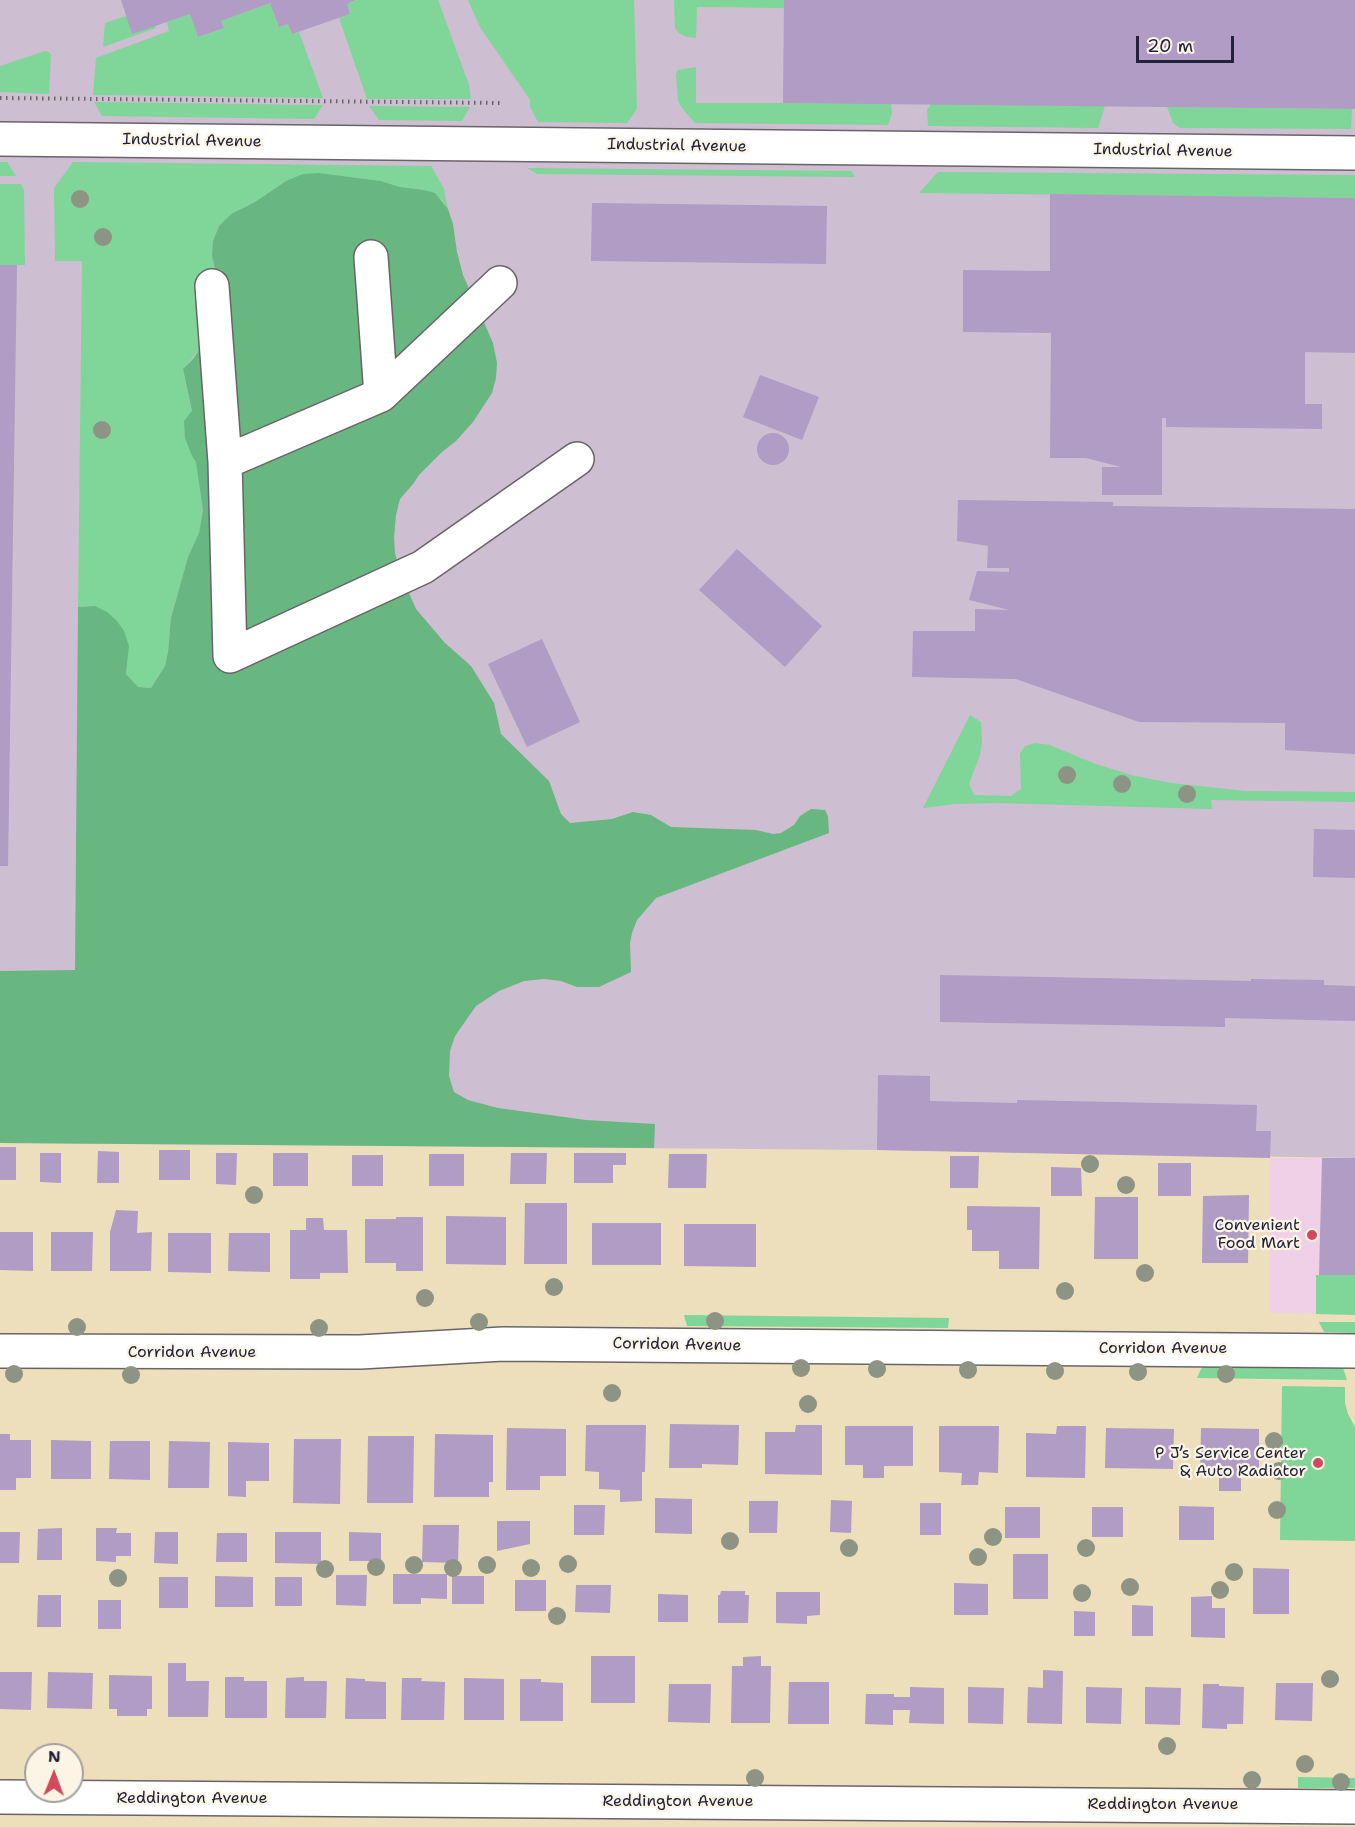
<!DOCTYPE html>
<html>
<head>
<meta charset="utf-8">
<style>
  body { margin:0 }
  #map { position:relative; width:1355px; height:1827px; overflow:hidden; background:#eddebc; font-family:"Shantell Sans",sans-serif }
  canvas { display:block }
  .north { position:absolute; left:24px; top:1743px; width:60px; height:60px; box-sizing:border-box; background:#fcf5e5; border:2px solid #a5a1a1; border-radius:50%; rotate:1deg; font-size:16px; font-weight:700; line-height:24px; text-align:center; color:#22223b }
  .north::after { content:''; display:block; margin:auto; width:21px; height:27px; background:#d1495b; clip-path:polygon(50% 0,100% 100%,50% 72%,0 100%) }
  .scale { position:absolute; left:1136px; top:36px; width:98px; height:27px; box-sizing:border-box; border:3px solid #22223b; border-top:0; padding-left:8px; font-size:18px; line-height:21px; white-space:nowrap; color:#22223b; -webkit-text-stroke:4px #fcf5e5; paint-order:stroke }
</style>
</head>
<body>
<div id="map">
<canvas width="1355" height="1827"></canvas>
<div class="north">N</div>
<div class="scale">20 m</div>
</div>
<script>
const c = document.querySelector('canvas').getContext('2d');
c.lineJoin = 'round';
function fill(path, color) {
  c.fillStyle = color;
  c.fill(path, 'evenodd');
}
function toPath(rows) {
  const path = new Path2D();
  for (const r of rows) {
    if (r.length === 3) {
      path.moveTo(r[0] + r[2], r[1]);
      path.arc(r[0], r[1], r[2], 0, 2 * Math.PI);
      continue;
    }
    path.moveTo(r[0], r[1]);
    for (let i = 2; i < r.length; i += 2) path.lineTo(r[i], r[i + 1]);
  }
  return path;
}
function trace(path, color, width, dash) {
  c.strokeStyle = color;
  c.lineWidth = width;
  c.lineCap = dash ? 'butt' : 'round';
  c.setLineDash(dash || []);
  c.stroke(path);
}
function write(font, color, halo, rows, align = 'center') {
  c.font = font + ' "Shantell Sans",sans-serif';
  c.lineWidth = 4.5;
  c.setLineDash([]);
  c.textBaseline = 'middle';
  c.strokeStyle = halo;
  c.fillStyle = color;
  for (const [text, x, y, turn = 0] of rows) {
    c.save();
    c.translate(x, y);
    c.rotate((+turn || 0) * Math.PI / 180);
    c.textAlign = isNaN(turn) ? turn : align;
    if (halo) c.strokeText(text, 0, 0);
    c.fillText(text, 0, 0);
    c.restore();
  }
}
const built = toPath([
  [1270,1158,1355,1158,1355,1315,1270,1313]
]);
const industrial = toPath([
  [0,0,1355,0,1355,1158,877,1150,0,1143]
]);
const green = toPath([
  [357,0,438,0,469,85,471,99,367,99,339,18,350,14,347,4],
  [468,0,634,0,637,109,627,123,538,122,530,107,530,100,480,27],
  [674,0,784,0,784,8,697,7,696,38,687,37,680,34,675,28],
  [270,3,279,27,288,24,292,34,299,32,323,98,93,95,96,58,169,31,167,22,190,14,198,37,224,28,221,21],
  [126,16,155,25,156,28,103,47,105,23],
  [45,51,49,52,51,55,49,94,0,92,0,66],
  [696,67,696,103,891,103,892,113,888,125,695,123,682,108,678,101,676,74,678,70],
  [94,102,323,105,314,119,102,116],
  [931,104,1105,106,1098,128,928,126,927,110],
  [369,106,470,107,462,121,379,120],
  [1167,107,1352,109,1351,129,1180,128,1173,123],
  [0,162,7,162,16,176,0,176],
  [73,162,431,166,444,189,448,209,442,200,424,190,400,187,381,181,319,173,286,181,255,202,231,214,219,226,213,241,212,256,215,269,214,295,201,347,183,370,192,412,192,456,196,462,200,477,203,510,199,533,188,557,171,618,168,652,165,666,151,688,138,687,126,674,128,656,95,606,78,607,82,261,55,261,54,188],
  [527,168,851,171,855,177,537,174],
  [938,172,1355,175,1355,198,919,193],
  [0,184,21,184,24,190,25,265,0,265],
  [970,715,981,722,982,741,980,755,969,784,974,795,1011,796,1021,789,1020,754,1025,746,1035,743,1050,745,1093,763,1131,775,1171,783,1246,791,1355,792,1355,802,1211,800,1212,809,996,803,955,804,923,808],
  [1316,1275,1355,1275,1355,1315,1316,1314],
  [684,1315,949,1318,948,1328,687,1326],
  [1319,1322,1355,1322,1355,1333,1324,1332],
  [1202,1367,1343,1368,1347,1380,1197,1378],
  [1282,1386,1345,1387,1345,1403,1348,1414,1355,1427,1355,1541,1280,1540],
  [1298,1777,1355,1778,1355,1788,1298,1788]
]);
const forest = toPath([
  [319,173,381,181,400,187,424,190,435,193,448,209,453,224,457,252,463,275,493,343,497,363,496,378,492,393,473,422,456,441,442,452,419,475,413,484,400,499,396,515,394,538,395,553,401,575,416,609,445,643,471,666,494,703,501,734,549,781,561,814,570,823,612,819,633,812,651,815,671,827,756,830,773,834,781,833,794,825,800,816,811,809,825,810,828,816,829,833,656,898,637,920,632,933,630,943,631,972,599,987,577,987,561,981,544,979,524,981,499,991,476,1006,455,1036,450,1051,449,1076,454,1092,468,1100,498,1108,586,1120,655,1124,654,1148,0,1143,0,971,75,970,78,607,95,606,107,612,117,621,124,631,129,646,126,674,138,687,151,688,165,666,168,652,171,618,188,557,199,533,203,510,196,462,192,456,185,438,184,421,192,411,183,369,193,359,201,347,214,295,215,269,212,256,213,241,219,226,231,214,255,202,286,181,303,174]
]);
const building = toPath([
  [121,0,356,0,347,4,350,14,292,34,288,24,279,27,270,3,221,21,224,28,198,37,190,14,132,34],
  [784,0,1355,0,1355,109,783,103],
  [1050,194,1355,198,1355,353,1305,352,1305,404,1322,404,1322,429,1166,427,1166,418,1162,418,1162,495,1102,495,1102,467,1121,467,1086,458,1050,458,1051,333,963,332,963,270,1050,271],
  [592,203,827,206,826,264,591,261],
  [0,265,17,265,8,866,0,866],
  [760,375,819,397,802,440,743,417],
  [773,449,16],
  [958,500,1113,502,1113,506,1355,509,1355,754,1285,750,1285,723,1139,722,1016,679,912,677,913,631,975,631,975,609,1009,610,969,600,977,571,1009,572,1009,568,987,568,988,546,957,541],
  [737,549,822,626,785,667,699,590],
  [542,639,580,722,527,747,488,664],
  [1314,829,1355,830,1355,878,1313,877],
  [940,975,1251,981,1251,979,1324,980,1324,985,1355,986,1355,1021,1225,1018,1225,1027,940,1022],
  [878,1075,930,1076,930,1101,1017,1103,1017,1100,1257,1105,1256,1131,1271,1131,1270,1158,877,1150],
  [0,1147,16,1147,16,1180,0,1180],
  [159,1150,190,1150,190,1180,159,1180],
  [98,1151,119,1152,119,1183,97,1183],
  [40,1153,61,1153,61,1183,40,1182],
  [216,1153,237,1153,236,1185,216,1184],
  [273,1153,308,1153,308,1186,273,1186],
  [511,1153,547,1153,546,1184,510,1184],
  [574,1153,626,1153,626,1165,613,1165,613,1183,574,1183],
  [429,1154,464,1154,464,1186,429,1186],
  [669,1154,707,1154,706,1188,668,1188],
  [352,1155,383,1155,383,1186,352,1186],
  [950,1156,979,1156,978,1188,950,1188],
  [1322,1158,1355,1158,1355,1275,1319,1275],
  [1158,1163,1191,1163,1191,1196,1158,1196],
  [1051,1167,1081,1168,1082,1196,1051,1196],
  [1249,1195,1248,1263,1202,1263,1203,1196],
  [1095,1197,1138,1197,1138,1259,1094,1259],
  [525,1203,567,1203,567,1264,524,1264],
  [967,1206,1040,1207,1039,1269,999,1269,999,1251,972,1251,972,1230,967,1230],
  [116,1210,138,1211,137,1233,152,1232,151,1271,110,1271,110,1232],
  [446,1216,506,1217,506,1265,446,1264],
  [396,1217,423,1217,423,1271,396,1271,396,1263,365,1263,365,1219,396,1219],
  [306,1218,323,1218,324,1230,347,1230,348,1273,320,1273,320,1279,290,1279,290,1230,306,1230],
  [592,1223,661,1223,661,1265,592,1265],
  [684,1224,756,1224,756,1267,684,1266],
  [0,1232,33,1232,33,1271,0,1270],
  [51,1232,93,1232,92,1271,51,1271],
  [168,1233,211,1233,211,1273,168,1272],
  [229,1233,270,1233,270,1272,228,1271],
  [670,1424,739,1425,738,1465,702,1464,702,1468,669,1468],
  [586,1425,646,1425,645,1472,642,1472,642,1501,620,1502,620,1490,599,1489,599,1472,585,1471],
  [796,1425,822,1425,822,1475,765,1474,765,1432,795,1432],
  [845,1426,913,1426,913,1466,884,1466,884,1478,863,1478,863,1465,845,1465],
  [939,1426,999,1426,998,1473,979,1472,978,1485,961,1485,962,1473,939,1472],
  [1057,1426,1086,1426,1085,1478,1026,1477,1026,1433,1056,1434],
  [507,1428,566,1429,566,1476,540,1476,540,1490,506,1490],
  [1106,1428,1174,1429,1173,1469,1105,1468],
  [1201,1428,1259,1429,1259,1475,1241,1475,1241,1491,1219,1491,1219,1475,1200,1475],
  [0,1434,10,1434,10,1440,31,1440,31,1478,16,1478,16,1490,0,1490],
  [435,1434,493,1435,493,1482,489,1482,489,1497,434,1497],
  [368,1436,414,1436,413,1503,367,1503],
  [294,1439,341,1439,340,1504,293,1503],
  [51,1440,91,1441,91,1479,51,1479],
  [110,1441,150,1441,150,1480,109,1479],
  [169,1441,210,1442,209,1488,168,1488],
  [228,1442,269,1443,269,1481,246,1481,246,1497,228,1496],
  [655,1498,692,1499,692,1534,655,1533],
  [831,1500,852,1501,851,1533,830,1532],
  [749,1501,778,1501,777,1533,749,1533],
  [920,1503,941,1503,941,1535,920,1535],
  [574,1505,605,1505,604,1535,574,1535],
  [1179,1506,1214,1507,1214,1540,1179,1540],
  [1005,1507,1040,1507,1040,1538,1005,1538],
  [1092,1507,1123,1507,1123,1537,1092,1537],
  [497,1521,530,1521,530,1544,497,1551],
  [423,1525,459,1525,458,1563,422,1562],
  [62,1528,62,1560,37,1560,38,1529],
  [96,1528,117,1528,116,1533,131,1533,131,1556,116,1556,116,1562,96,1561],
  [0,1532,20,1532,19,1563,0,1563],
  [155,1532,178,1532,178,1564,154,1563],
  [275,1532,321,1532,321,1564,275,1563],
  [349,1532,381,1533,381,1561,349,1561],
  [217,1533,247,1533,247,1562,216,1562],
  [1013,1554,1048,1554,1048,1599,1013,1599],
  [1253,1568,1289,1569,1289,1614,1253,1614],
  [393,1574,447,1574,447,1599,421,1598,421,1604,393,1604],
  [336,1575,367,1575,366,1606,336,1605],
  [215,1576,253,1577,253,1607,215,1607],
  [452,1576,484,1576,484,1604,452,1604],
  [159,1577,188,1577,188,1608,159,1608],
  [275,1577,302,1577,302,1606,275,1606],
  [515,1580,546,1580,546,1611,515,1611],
  [954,1583,988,1584,988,1615,954,1615],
  [576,1585,611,1585,610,1613,575,1612],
  [721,1591,745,1591,745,1595,749,1595,748,1623,718,1623,718,1595,720,1595],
  [776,1592,820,1592,820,1615,807,1616,807,1624,776,1623],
  [658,1594,688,1595,688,1622,658,1622],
  [38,1595,61,1595,61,1627,37,1627],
  [1212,1596,1212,1608,1225,1608,1225,1638,1191,1637,1191,1597],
  [98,1600,121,1600,121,1629,98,1629],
  [1132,1605,1153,1606,1153,1636,1132,1636],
  [1074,1611,1095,1612,1095,1636,1074,1636],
  [591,1656,635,1656,635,1703,591,1703],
  [761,1656,761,1666,771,1666,770,1723,731,1723,732,1666,743,1666,743,1657],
  [168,1663,186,1663,186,1681,209,1681,208,1717,168,1717],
  [1043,1670,1063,1671,1062,1724,1027,1723,1028,1687,1043,1688],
  [0,1672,32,1672,31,1710,0,1709],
  [48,1672,93,1673,92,1709,47,1708],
  [109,1675,152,1676,152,1709,147,1709,147,1716,117,1716,117,1709,109,1709],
  [225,1677,244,1677,244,1681,267,1681,267,1718,225,1718],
  [304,1677,304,1681,327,1681,326,1718,285,1718,286,1678],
  [346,1678,365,1679,365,1681,386,1682,386,1719,345,1719],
  [402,1678,422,1678,421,1681,445,1682,444,1720,401,1720],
  [464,1678,504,1679,504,1720,464,1720],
  [520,1679,541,1679,541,1682,563,1683,563,1721,520,1721],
  [789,1682,829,1682,829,1724,788,1724],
  [1276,1683,1313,1683,1312,1721,1275,1720],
  [669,1684,711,1684,710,1723,668,1722],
  [1203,1684,1219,1684,1219,1686,1244,1687,1243,1724,1227,1724,1227,1729,1202,1728],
  [910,1687,944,1688,944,1724,909,1723,910,1710,893,1710,893,1725,865,1724,866,1694,894,1694,894,1697,910,1697],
  [968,1687,1004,1688,1003,1724,968,1723],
  [1086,1687,1122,1688,1121,1724,1086,1723],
  [1145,1687,1181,1688,1180,1725,1145,1724]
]);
const path = toPath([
  [0,98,500,103]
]);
const minor = toPath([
  [0,139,1355,153],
  [371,257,381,395],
  [500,283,381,395,225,462,230,656,423,567,577,459],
  [212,286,225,462],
  [0,1351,360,1352,503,1344,1355,1351],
  [0,1797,1355,1807]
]);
const trees = [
  [80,199],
  [103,237],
  [102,430],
  [1067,775],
  [1122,784],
  [1187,794],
  [1090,1164],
  [1126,1185],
  [254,1195],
  [1145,1273],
  [554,1287],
  [1065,1291],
  [425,1298],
  [715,1321],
  [479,1322],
  [77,1327],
  [319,1328],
  [801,1368],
  [877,1369],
  [968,1370],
  [1055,1371],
  [1138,1372],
  [14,1374],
  [1226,1374],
  [131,1375],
  [612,1393],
  [808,1404],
  [1274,1441],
  [1279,1471],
  [1277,1510],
  [993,1537],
  [730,1541],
  [849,1548],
  [1086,1548],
  [978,1557],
  [568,1564],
  [414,1565],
  [487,1565],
  [376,1567],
  [453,1568],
  [531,1568],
  [325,1569],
  [1234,1572],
  [118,1578],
  [1130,1587],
  [1220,1590],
  [1082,1593],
  [557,1616],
  [1330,1679],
  [1167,1746],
  [1305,1764],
  [755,1778],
  [1252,1780],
  [1341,1782]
];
const markers = [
  [1312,1235,6,"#d1495b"],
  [1318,1463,6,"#d1495b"]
];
const streetNames = [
  ["Industrial Avenue",192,141,1],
  ["Industrial Avenue",677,146,1],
  ["Industrial Avenue",1163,151,1],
  ["Corridon Avenue",677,1345,1],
  ["Corridon Avenue",1163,1349],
  ["Corridon Avenue",192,1353],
  ["Reddington Avenue",192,1799],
  ["Reddington Avenue",678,1802],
  ["Reddington Avenue",1163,1805]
];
const poiNames = [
  ["Convenient",1300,1226],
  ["Food Mart",1300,1244],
  ["P J’s Service Center",1306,1454],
  ["& Auto Radiator",1306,1472]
];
fill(built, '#efd0e6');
fill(industrial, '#cdbed2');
fill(green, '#80d598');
fill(forest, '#68b680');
fill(building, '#b09cc4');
trace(minor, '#696468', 36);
trace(path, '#696468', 4, [1.5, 4.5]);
trace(minor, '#fff', 33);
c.fillStyle = '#8d9484';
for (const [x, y] of trees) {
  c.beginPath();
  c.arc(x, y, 9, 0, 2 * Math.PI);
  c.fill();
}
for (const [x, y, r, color] of markers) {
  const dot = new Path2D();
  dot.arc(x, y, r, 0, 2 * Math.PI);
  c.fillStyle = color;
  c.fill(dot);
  trace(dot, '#fcf5e5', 2);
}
write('16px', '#22223b', '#fcf5e5', streetNames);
write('16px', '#22223b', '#fcf5e5', poiNames, 'right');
</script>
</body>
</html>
